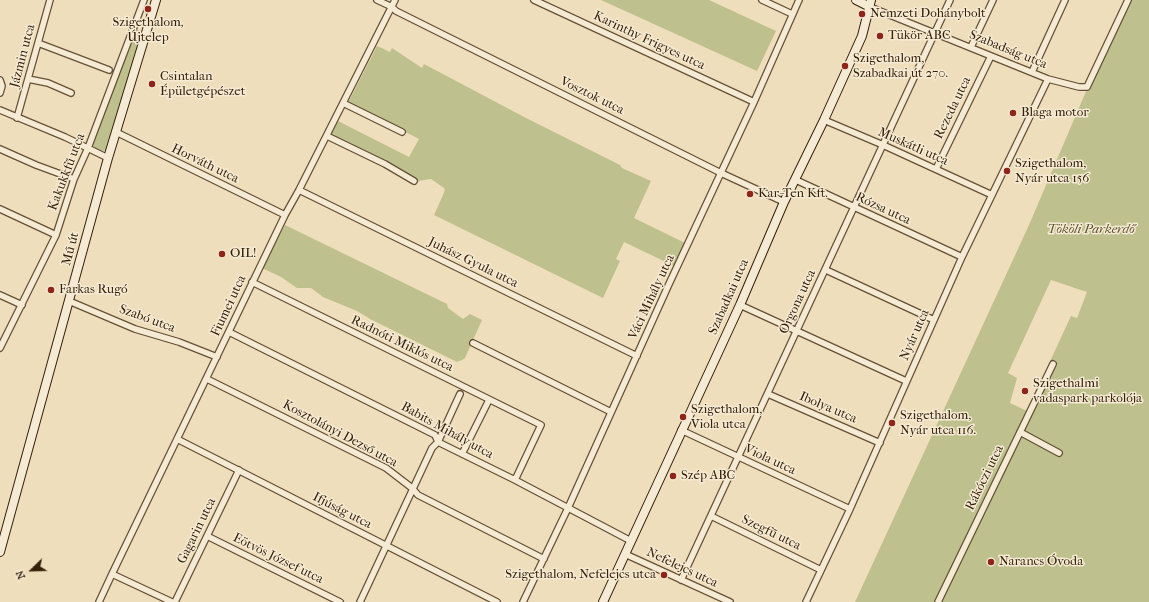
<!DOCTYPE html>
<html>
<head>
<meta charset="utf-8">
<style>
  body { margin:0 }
  #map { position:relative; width:1149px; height:602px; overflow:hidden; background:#efdebb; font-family:"IM FELL French Canon",serif }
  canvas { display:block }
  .north { position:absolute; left:12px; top:550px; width:40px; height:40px; -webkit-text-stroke:3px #f5ead3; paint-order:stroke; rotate:247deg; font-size:11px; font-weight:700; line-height:16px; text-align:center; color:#35200a }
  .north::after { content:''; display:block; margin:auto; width:14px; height:18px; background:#35200a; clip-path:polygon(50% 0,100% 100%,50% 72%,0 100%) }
</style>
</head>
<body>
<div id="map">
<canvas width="1149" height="602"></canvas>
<div class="north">N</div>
</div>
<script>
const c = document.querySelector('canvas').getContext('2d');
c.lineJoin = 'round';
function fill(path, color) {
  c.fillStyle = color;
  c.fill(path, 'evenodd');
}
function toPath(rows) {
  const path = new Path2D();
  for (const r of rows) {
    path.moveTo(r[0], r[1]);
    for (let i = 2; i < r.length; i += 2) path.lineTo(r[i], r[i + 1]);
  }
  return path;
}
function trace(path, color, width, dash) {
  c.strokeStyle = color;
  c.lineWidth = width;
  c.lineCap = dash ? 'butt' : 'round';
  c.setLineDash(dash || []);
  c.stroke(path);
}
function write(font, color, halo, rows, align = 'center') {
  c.font = font + ' "IM FELL French Canon",serif';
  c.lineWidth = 3;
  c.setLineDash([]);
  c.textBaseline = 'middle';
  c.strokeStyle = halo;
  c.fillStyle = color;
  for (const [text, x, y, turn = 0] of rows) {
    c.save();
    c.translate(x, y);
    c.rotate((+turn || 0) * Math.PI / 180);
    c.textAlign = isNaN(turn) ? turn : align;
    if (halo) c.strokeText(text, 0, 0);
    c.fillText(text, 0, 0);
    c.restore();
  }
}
const green = toPath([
  [601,0,709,0,776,31,757,71],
  [1128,0,1149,0,1149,602,855,602,1029,225,1084,96],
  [1051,280,1087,292,1077,318,1071,316,1027,411,1010,403,1017,378,1008,373],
  [136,29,141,31,141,36,107,149,104,151,96,149,93,146,99,125],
  [377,46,390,52,392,48,422,68,424,64,526,118,620,165,622,168,651,181,634,218,685,243,674,266,624,242,616,259,620,261,603,298,434,215,443,195,445,189,444,188,431,179,418,181,379,160,330,136,338,121,409,157,419,139,348,103],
  [285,225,447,304,448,308,463,319,470,314,482,320,465,358,462,360,457,362,370,319,357,311,323,297,311,288,297,288,281,277,262,268]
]);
const street = toPath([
  [377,0,392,7,396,11,721,173,784,202],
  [534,0,754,102],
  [762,0,792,14],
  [870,7,1048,79,1079,87,1087,87,1128,0],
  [38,43,109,70],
  [971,47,993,0],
  [1032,72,1065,0],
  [28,79,48,83,71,93],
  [0,80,2,86,0,93],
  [343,103,402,132],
  [0,110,65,137,108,158],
  [17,118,50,0],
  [824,120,883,145,992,195],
  [116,132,285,215],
  [327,136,385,164,414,181],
  [0,149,36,165,74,179],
  [936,169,991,56],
  [796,180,962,257],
  [299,190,637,356],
  [0,209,56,235],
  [826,270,934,320],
  [252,282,541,425,515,480],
  [0,295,22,305],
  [69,301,135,329,179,342,217,357],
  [740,305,906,381],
  [229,332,435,435,438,442,515,480,631,541],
  [473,343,611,412],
  [0,348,56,235,74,179,88,148,144,0],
  [207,379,386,468,412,488,418,495,544,559],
  [768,394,880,443],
  [681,430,850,509],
  [1020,432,1059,453],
  [177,439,497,602],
  [462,454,489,400],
  [711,516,821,570],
  [207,536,340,602],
  [625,554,730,602],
  [112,574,172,602],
  [681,580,950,0],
  [99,602,112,574,285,215,299,190,395,0],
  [175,602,239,470],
  [360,602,432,448,438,442,460,394],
  [523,602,568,508,669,284,754,102,799,0],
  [806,602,850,509,962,257,1048,79],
  [938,602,1053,364]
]);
const secondary = toPath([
  [856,0,870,7],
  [0,552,108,158,156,0],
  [603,602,740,305,784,202,824,120,862,36,871,0]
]);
const markers = [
  [148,9,4,"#8f2418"],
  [862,14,4,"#8f2418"],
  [880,36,4,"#8f2418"],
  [845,66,4,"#8f2418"],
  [152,84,4,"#8f2418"],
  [1013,113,4,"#8f2418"],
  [1007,171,4,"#8f2418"],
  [750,194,4,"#8f2418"],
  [222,254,4,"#8f2418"],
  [51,290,4,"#8f2418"],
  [1025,391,4,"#8f2418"],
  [683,417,4,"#8f2418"],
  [892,423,4,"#8f2418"],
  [673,476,4,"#8f2418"],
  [991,562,4,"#8f2418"],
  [664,575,4,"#8f2418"]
];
const poiNames = [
  ["Nemzeti Dohánybolt",870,14],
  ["Szigethalom,",148,23,"center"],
  ["Újtelep",148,38,"center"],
  ["Tükör ABC",888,36],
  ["Szigethalom,",853,59],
  ["Szabadkai út 270.",853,74],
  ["Csintalan",160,77],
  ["Épületgépészet",160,92],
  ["Blaga motor",1021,113],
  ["Szigethalom,",1015,164],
  ["Nyár utca 156",1015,179],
  ["Kar-Ten Kft.",758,194],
  ["OIL!",230,254],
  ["Farkas Rugó",59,290],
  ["Szigethalmi",1033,384],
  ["vadaspark parkolója",1033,399],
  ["Szigethalom,",691,410],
  ["Viola utca",691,425],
  ["Szigethalom,",900,416],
  ["Nyár utca 116.",900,431],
  ["Szép ABC",681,476],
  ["Narancs Óvoda",999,562],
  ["Szigethalom, Nefelejcs utca",656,575,"right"]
];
const streetNames = [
  ["Karinthy Frigyes utca",649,41,25],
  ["Szabadság utca",1008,50,22],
  ["Jázmin utca",23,56,-75],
  ["Vosztok utca",592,96,26],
  ["Rezeda utca",953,108,-64],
  ["Muskátli utca",913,147,24],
  ["Horváth utca",205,164,26],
  ["Kakukkfű utca",67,172,-69],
  ["Rózsa utca",883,209,25],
  ["Mű út",71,249,-75],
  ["Juhász Gyula utca",473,263,26],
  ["Váci Mihály utca",652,297,-65],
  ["Szabadkai utca",729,297,-66],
  ["Orgona utca",798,302,-65],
  ["Fiumei utca",229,306,-65],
  ["Szabó utca",147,319,20],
  ["Nyár utca",915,335,-66],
  ["Radnóti Miklós utca",402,344,26],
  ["Ibolya utca",828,408,23],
  ["Babits Mihály utca",447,431,29],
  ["Kosztolányi Dezső utca",340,434,28],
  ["Viola utca",770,460,25],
  ["Rákóczi utca",985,478,-64],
  ["Ifjúság utca",342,511,27],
  ["Gagarin utca",197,531,-64],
  ["Szegfű utca",771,533,26],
  ["Eötvös József utca",278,559,26],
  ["Nefelejcs utca",682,568,25]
];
const parkNames = [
  ["Tököli Parkerdő",1091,230]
];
fill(green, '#bec08d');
trace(street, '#645036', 8);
trace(secondary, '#35200a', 10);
trace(street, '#f5ead3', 5.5);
trace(secondary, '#f5ead3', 8);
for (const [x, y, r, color] of markers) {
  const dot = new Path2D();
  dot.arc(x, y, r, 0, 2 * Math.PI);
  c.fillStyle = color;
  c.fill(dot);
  trace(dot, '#f5ead3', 1.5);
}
write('13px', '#35200a', '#f5ead3', poiNames, 'left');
write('13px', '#35200a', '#f5ead3', streetNames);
write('italic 13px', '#5e5031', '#f5ead3', parkNames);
</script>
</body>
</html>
